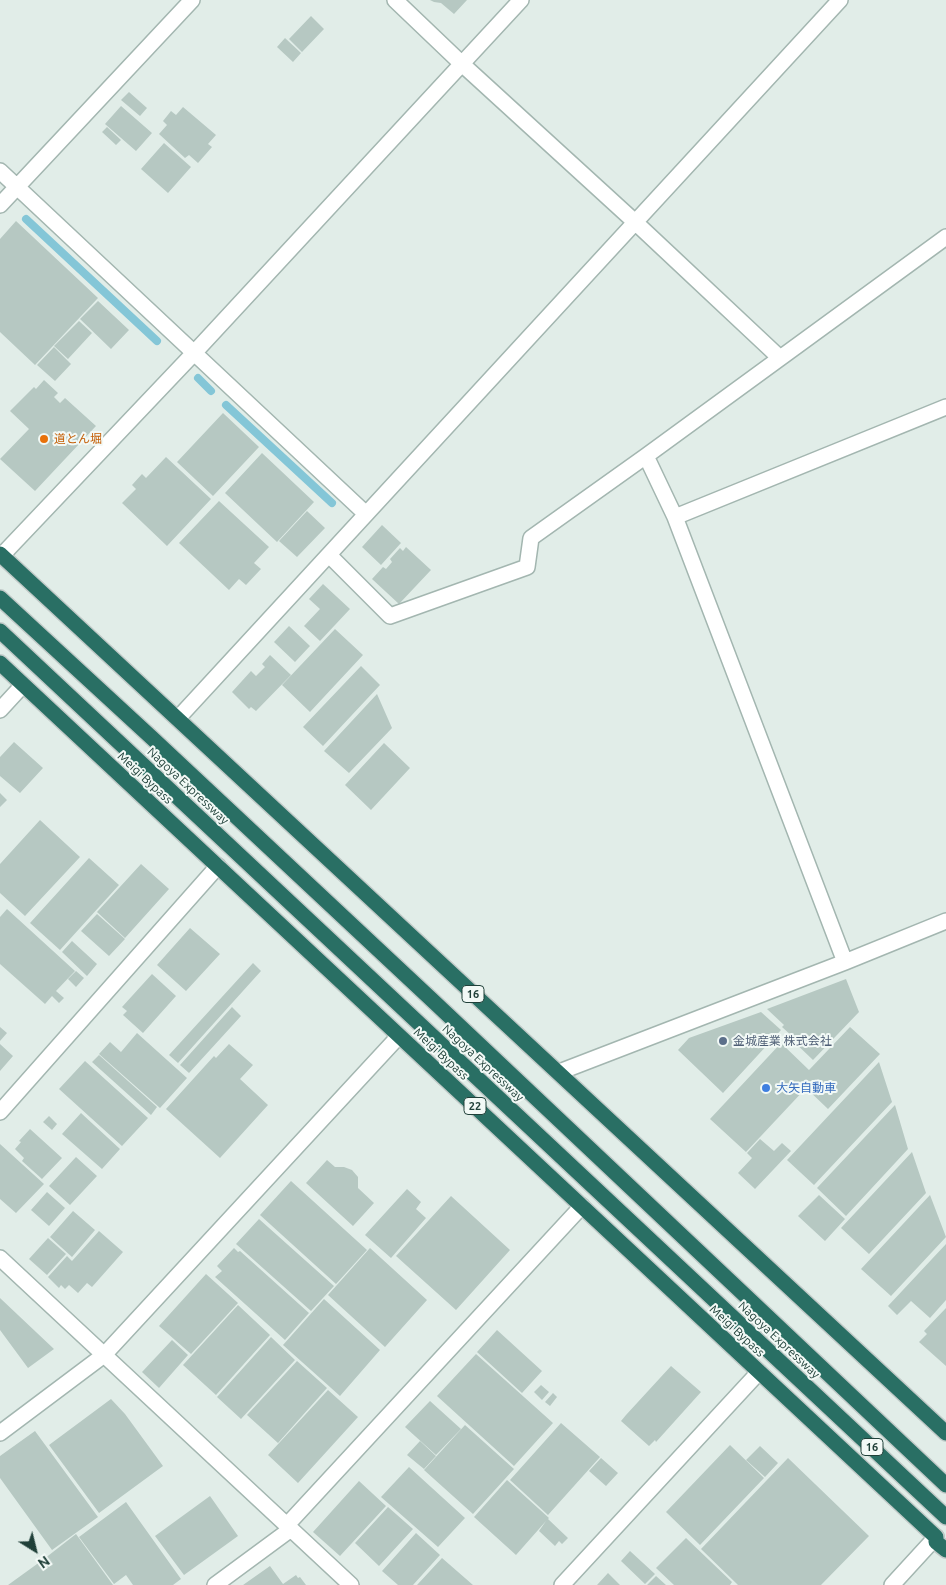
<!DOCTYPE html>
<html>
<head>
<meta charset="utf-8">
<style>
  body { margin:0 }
  #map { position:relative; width:946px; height:1585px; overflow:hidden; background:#e1ede8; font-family:Ubuntu,sans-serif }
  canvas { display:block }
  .north { position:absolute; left:10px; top:1525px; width:50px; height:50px; -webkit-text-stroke:4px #f2f9f6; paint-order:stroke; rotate:144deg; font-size:14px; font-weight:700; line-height:20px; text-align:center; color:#204039 }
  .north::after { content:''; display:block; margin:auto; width:18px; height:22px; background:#204039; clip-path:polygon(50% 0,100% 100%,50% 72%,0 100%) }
</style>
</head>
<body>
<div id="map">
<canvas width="946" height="1585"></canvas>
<div class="north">N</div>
</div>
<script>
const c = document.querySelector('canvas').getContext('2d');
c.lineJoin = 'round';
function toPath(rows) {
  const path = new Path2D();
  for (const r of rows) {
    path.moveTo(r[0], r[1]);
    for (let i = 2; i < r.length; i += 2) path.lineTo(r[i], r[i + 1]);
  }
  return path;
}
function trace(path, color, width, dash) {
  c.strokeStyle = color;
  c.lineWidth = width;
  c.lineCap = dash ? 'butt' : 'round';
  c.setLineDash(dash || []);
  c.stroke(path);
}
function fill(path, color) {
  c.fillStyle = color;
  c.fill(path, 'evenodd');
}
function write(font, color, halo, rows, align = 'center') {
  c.font = font + ' Ubuntu,"Noto Sans JP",sans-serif';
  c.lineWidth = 4;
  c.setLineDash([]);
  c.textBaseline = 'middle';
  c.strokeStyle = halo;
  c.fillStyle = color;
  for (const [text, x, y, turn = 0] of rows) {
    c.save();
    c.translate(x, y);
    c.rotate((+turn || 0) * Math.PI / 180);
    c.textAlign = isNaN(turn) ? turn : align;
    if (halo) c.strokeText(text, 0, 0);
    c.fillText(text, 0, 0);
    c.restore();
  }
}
const stream = toPath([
  [26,219,157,341],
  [198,378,211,391],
  [226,405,332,503]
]);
const building = toPath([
  [430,0,467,0,454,14,441,3,434,2],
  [311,16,324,29,302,52,289,39],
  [285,38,301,53,293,62,277,47],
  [129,92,147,108,140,116,121,100],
  [121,106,152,133,136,151,105,124],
  [183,107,216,135,208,144,212,147,198,163,189,155,185,158,159,134,167,125,163,121,171,111,176,115],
  [107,127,121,140,116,145,102,132],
  [164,143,191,167,168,193,141,169],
  [16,221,98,298,35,365,0,332,0,239],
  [98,301,129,330,111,349,80,319],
  [79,321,92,333,68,359,54,346],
  [54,347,71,364,55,381,37,365],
  [44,380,58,393,54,397,60,403,65,398,96,426,35,491,0,459,29,429,10,411,34,387,36,389],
  [223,413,259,447,213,496,177,462],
  [262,453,314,502,277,542,225,493],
  [166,457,211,499,167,546,122,503,136,489,132,485,142,474,146,478],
  [219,501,269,547,254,563,261,569,246,585,239,579,229,590,179,543],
  [307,511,325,528,297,557,279,541],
  [382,525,401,543,381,565,362,547],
  [406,547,431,570,399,604,372,579,383,567,386,569,392,562,390,559,400,548,403,551],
  [323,584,350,609,320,641,304,626,320,609,309,599],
  [289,626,310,646,295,662,274,642],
  [335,629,363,655,310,712,282,685],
  [270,655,291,675,256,711,251,707,249,709,232,692,251,671,256,676,265,667,262,664],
  [361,666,380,685,323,746,303,727],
  [377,694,392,728,349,773,324,751],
  [14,742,43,768,20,793,0,776,0,757],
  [384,743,410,768,371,810,345,785],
  [0,793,7,800,0,807],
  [40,820,80,857,25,916,0,893,0,864],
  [89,858,119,885,60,950,30,923],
  [141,864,169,889,125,938,97,912],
  [7,909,75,971,56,991,64,998,59,1003,52,996,45,1004,0,964,0,917],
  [97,914,125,939,109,956,81,931],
  [190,928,220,954,186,991,157,965],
  [72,941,97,964,87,976,62,952],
  [253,963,261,971,178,1063,169,1055],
  [76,971,84,978,76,987,68,979],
  [152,974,176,996,143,1033,123,1015,127,1011,122,1007],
  [846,979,859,1012,813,1060,790,1038,792,1036,782,1027,784,1025,767,1009],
  [232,1007,241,1016,189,1073,180,1065],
  [761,1012,781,1030,723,1093,678,1050,689,1038],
  [0,1027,7,1033,0,1041],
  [850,1027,880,1054,828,1109,806,1088,746,1152,710,1119,781,1043,809,1070],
  [137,1033,187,1078,160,1108,99,1054,110,1042,121,1052],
  [0,1044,13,1056,0,1071],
  [229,1044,253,1065,240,1079,268,1105,220,1158,166,1109,214,1056,216,1058],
  [99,1055,157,1107,151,1115,92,1062],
  [85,1061,148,1118,122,1146,59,1089],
  [879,1062,892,1102,814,1185,787,1160],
  [895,1105,908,1149,846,1216,817,1188],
  [81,1113,120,1149,102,1169,62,1134],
  [49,1116,57,1124,52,1130,43,1122],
  [30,1129,62,1158,42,1179,22,1161,24,1158,15,1149,21,1142,19,1141],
  [760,1139,774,1151,782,1143,791,1151,755,1189,738,1173,752,1158,747,1153],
  [0,1144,44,1184,16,1213,0,1199],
  [912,1152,926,1193,869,1254,841,1228],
  [76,1157,97,1176,70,1205,49,1186],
  [327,1160,335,1167,344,1167,352,1170,358,1177,358,1188,374,1203,353,1226,306,1183],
  [291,1181,367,1250,336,1284,260,1215],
  [407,1189,421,1202,416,1209,426,1218,391,1258,365,1235],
  [47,1192,65,1208,49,1226,31,1210],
  [819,1195,845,1219,825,1241,798,1216],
  [930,1195,946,1237,891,1296,861,1269],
  [451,1196,510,1250,456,1310,396,1256],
  [73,1211,95,1230,72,1257,50,1237],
  [259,1219,334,1286,311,1311,236,1244],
  [99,1231,123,1252,92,1287,87,1283,78,1293,69,1285,65,1289,61,1285,59,1288,48,1277,67,1256,72,1261],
  [48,1238,66,1254,47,1275,29,1259],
  [946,1244,946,1300,930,1318,911,1301,897,1315,888,1306],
  [234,1248,238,1252,240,1251,309,1313,285,1340,215,1277,222,1271,217,1266],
  [370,1248,427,1300,385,1347,328,1295],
  [206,1274,238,1303,191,1354,159,1326],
  [0,1298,54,1349,28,1368,0,1330],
  [324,1299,380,1350,340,1396,283,1345],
  [238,1305,270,1335,216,1395,183,1365],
  [946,1308,946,1366,919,1342,927,1334,924,1331],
  [497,1330,542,1371,522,1393,477,1352],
  [271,1337,295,1360,241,1419,217,1397],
  [172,1340,188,1355,159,1388,142,1372],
  [476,1354,553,1423,514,1466,437,1396],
  [297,1361,327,1388,278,1443,247,1415],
  [671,1366,701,1392,656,1442,655,1440,649,1446,621,1421,626,1415,634,1422,626,1415],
  [541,1385,549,1392,542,1400,534,1392],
  [328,1390,358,1417,298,1483,268,1455],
  [553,1393,557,1397,550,1406,545,1402],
  [111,1399,125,1414,163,1466,99,1513,49,1445],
  [430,1401,461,1429,436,1455,405,1427],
  [561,1423,600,1457,548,1515,510,1480],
  [465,1425,514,1469,473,1514,424,1470],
  [35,1431,98,1517,52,1550,0,1478,0,1456],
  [420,1441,436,1456,424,1469,407,1455],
  [730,1445,764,1478,700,1545,666,1512],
  [760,1446,778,1463,765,1477,746,1460],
  [601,1458,618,1473,606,1486,589,1471],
  [788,1458,869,1536,821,1585,738,1585,701,1549],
  [409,1467,465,1518,438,1547,381,1497],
  [507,1480,549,1518,548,1519,568,1538,562,1544,559,1541,555,1546,539,1531,546,1521,516,1555,474,1517],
  [359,1481,386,1506,340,1556,313,1532],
  [210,1496,238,1536,184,1575,155,1536],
  [126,1502,181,1579,173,1585,133,1585,126,1575,114,1584,79,1537],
  [388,1507,413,1529,379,1566,355,1543],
  [416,1533,440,1555,413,1585,398,1585,382,1571],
  [76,1534,113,1585,8,1585,44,1559],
  [686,1538,732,1582,730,1585,674,1585,656,1568],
  [630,1551,655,1574,645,1584,621,1561],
  [442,1558,473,1585,417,1585],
  [270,1566,283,1584,296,1575,298,1578,300,1577,306,1585,243,1585],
  [608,1573,620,1585,597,1585],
  [656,1576,666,1585,647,1585]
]);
const minor = toPath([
  [395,0,462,64,635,222,780,358],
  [0,171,366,514],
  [0,205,192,0],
  [646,456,675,517,845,962],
  [675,517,946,407],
  [6,551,194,353,521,0],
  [329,555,390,616,527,567,531,538,646,456,946,237],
  [0,710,23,685],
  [181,715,840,0],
  [562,1071,845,962,946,921],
  [0,1112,218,866],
  [0,1258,351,1585],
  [0,1433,104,1355,399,1036],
  [287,1525,582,1206],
  [215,1585,291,1529],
  [562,1585,759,1372],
  [892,1585,936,1537]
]);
const highway = toPath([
  [0,554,946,1433],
  [0,598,152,738,431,999,946,1485],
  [0,631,946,1517],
  [0,663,936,1537,936,1542,946,1550]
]);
const markers = [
  [44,439,5,"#e8710a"],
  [723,1041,5,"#5c6f8a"],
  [766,1088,5,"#3f7fe0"]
];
const shields = [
  [473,994,22],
  [475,1106,22],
  [872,1447,22]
];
const shieldNames = [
  ["16",473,994],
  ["22",475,1106],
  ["16",872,1447]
];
const foodNames = [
  ["道とん堀",54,439]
];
const streetNames = [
  ["Meigi Bypass",145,778,43],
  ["Nagoya Expressway",188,786,43],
  ["Meigi Bypass",441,1054,43],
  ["Nagoya Expressway",483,1063,43],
  ["Meigi Bypass",737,1331,43],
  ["Nagoya Expressway",779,1340,43]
];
const serviceNames = [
  ["金城産業 株式会社",733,1041]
];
const shopNames = [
  ["大矢自動車",776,1088]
];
trace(stream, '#84c6d7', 8);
fill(building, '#b6c8c2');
trace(minor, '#a3b6b0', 18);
trace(highway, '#c1cac8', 18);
trace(minor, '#fff', 15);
trace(highway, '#296f64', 15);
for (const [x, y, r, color] of markers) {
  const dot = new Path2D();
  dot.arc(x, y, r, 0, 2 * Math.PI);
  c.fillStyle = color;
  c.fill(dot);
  trace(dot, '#f2f9f6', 2);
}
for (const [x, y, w] of shields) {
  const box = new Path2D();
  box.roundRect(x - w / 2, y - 8.5, w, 17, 4);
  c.fillStyle = '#f2f9f6';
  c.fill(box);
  trace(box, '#204039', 1);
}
write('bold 11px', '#204039', null, shieldNames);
write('12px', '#c56008', '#f2f9f6', foodNames, 'left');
write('12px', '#204039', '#f2f9f6', streetNames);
write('12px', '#4e5e75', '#f2f9f6', serviceNames, 'left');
write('12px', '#366cbe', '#f2f9f6', shopNames, 'left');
</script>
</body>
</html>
